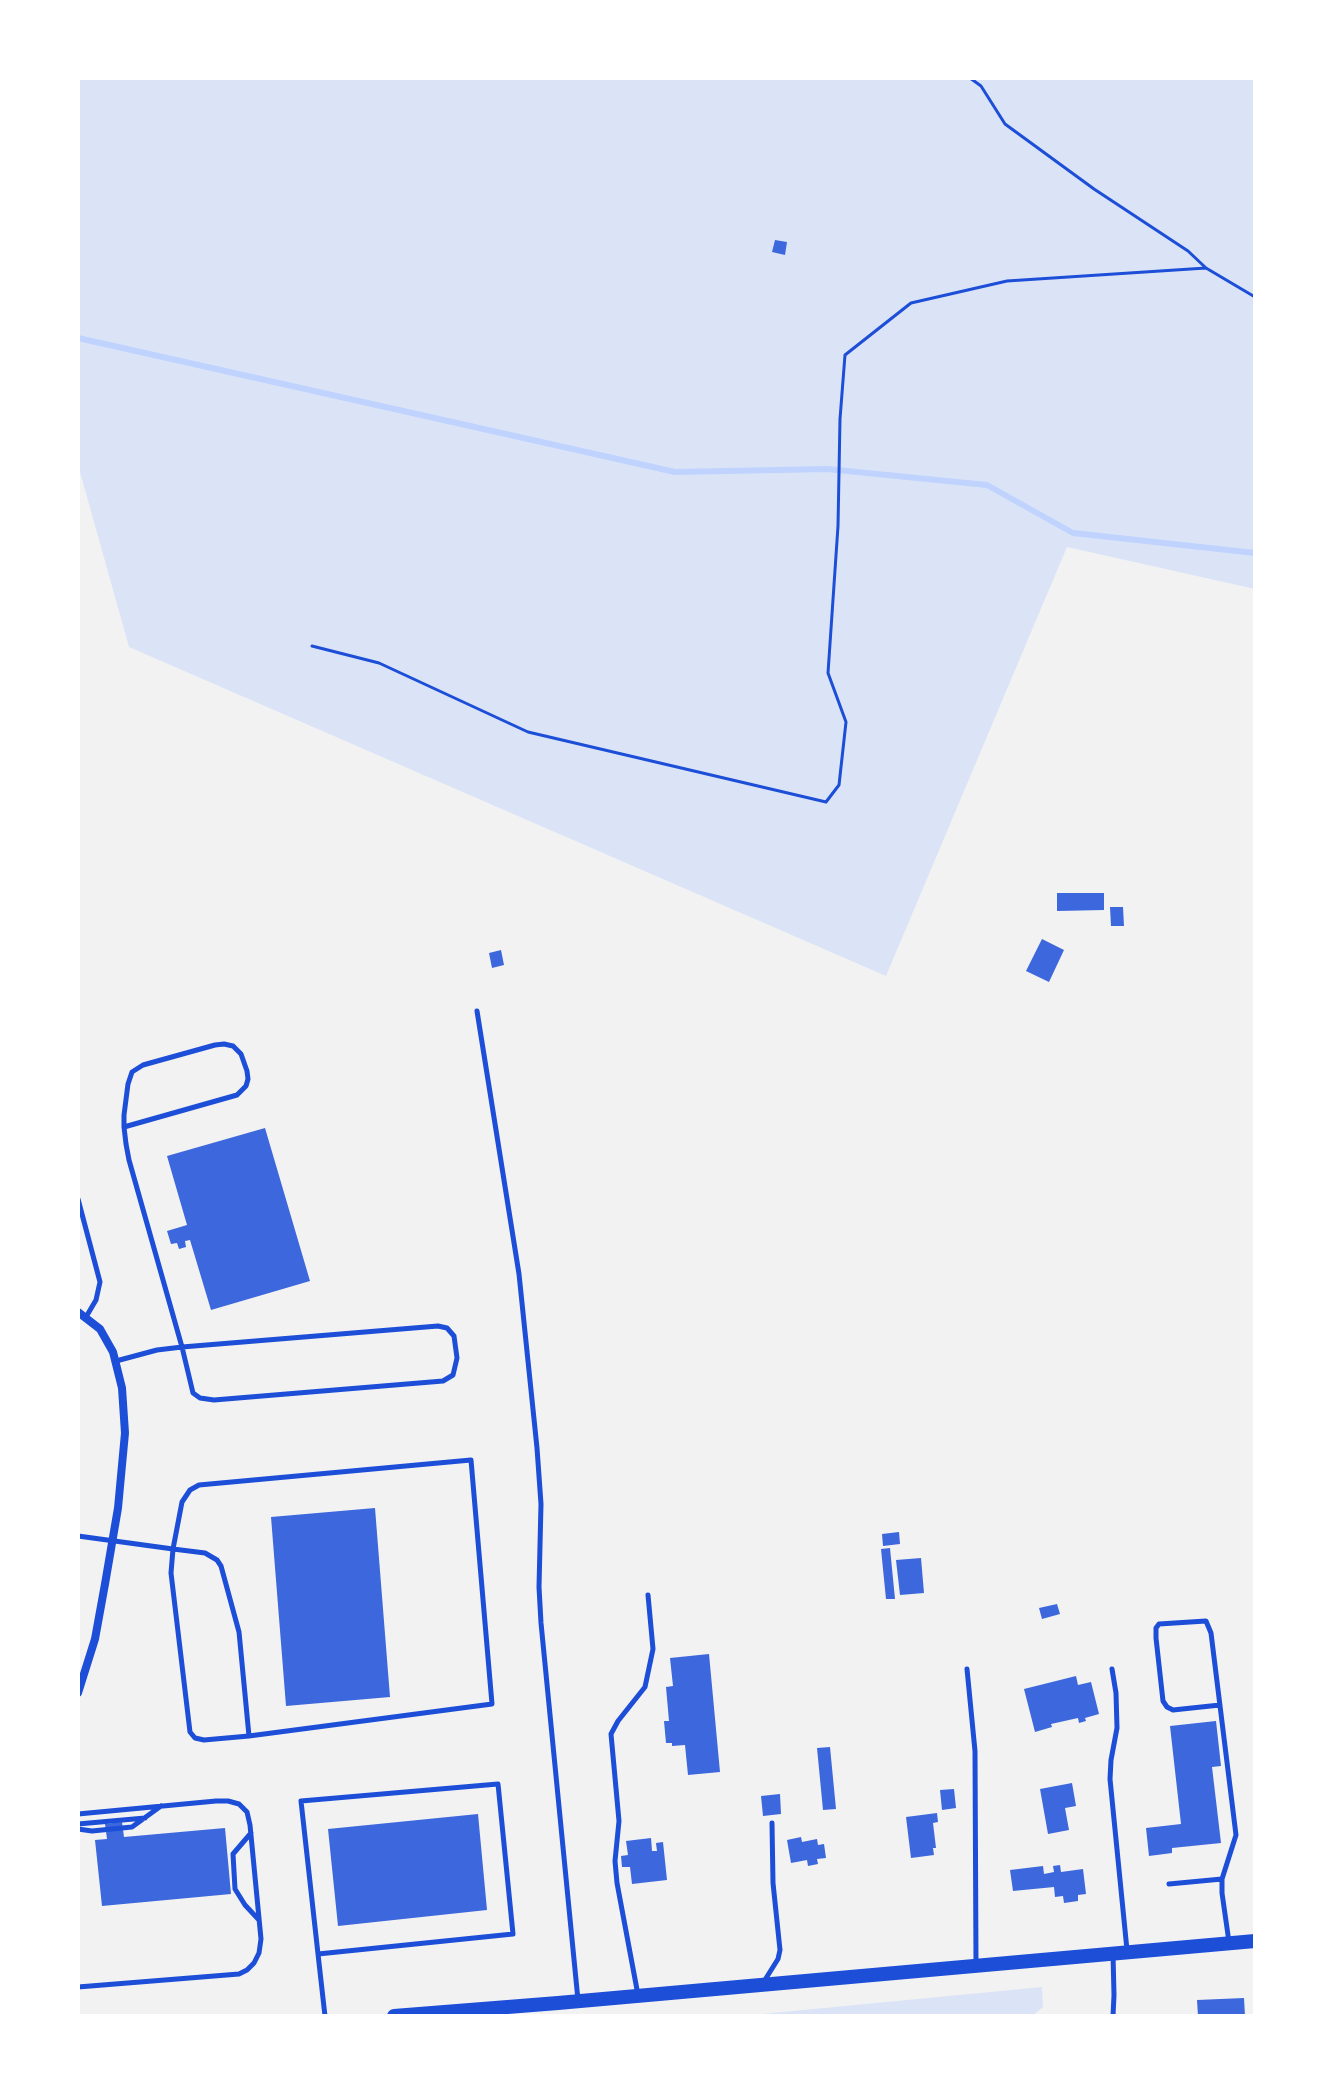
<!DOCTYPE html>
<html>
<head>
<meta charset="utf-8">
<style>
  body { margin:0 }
  #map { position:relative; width:1333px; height:2094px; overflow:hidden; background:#f2f2f2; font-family:"DM Sans",sans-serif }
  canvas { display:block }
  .frame { position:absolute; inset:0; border:80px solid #fff; pointer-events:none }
</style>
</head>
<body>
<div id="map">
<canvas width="1333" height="2094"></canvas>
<div class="frame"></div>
</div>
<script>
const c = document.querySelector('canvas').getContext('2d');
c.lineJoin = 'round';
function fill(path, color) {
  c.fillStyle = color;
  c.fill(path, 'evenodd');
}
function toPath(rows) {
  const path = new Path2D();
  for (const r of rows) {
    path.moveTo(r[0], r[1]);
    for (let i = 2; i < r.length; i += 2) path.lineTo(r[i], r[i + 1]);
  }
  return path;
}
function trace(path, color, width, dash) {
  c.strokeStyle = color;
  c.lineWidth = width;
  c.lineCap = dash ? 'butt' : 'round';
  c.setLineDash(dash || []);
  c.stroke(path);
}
const green = toPath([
  [78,78,1255,78,1255,589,1067,547,886,976,129,647,78,465],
  [1042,1987,1043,2007,1032,2016,741,2016]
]);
const stream = toPath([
  [78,338,675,472,827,469,987,485,1073,533,1255,553]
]);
const building = toPath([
  [775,240,787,242,785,255,772,252],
  [1057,893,1104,893,1104,910,1057,911],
  [1110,907,1123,907,1124,926,1111,926],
  [1042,939,1064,950,1049,982,1026,971],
  [501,950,504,965,492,968,489,953],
  [265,1128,310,1281,211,1310,190,1240,185,1241,186,1247,179,1249,177,1243,171,1244,167,1231,187,1225,167,1156],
  [375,1508,390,1697,286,1706,271,1517],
  [899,1532,900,1544,883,1546,882,1534],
  [890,1548,895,1599,886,1599,881,1549],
  [921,1558,924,1593,900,1595,896,1560],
  [1057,1604,1060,1614,1042,1619,1039,1608],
  [709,1654,720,1772,688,1775,685,1745,672,1746,672,1743,666,1743,664,1721,669,1721,666,1687,673,1686,670,1658],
  [1076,1676,1078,1685,1091,1682,1099,1714,1085,1718,1086,1721,1079,1723,1078,1718,1051,1724,1052,1727,1035,1732,1024,1689],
  [1216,1721,1221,1766,1212,1767,1221,1843,1172,1848,1172,1853,1149,1856,1146,1828,1181,1824,1170,1726],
  [830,1747,836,1809,823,1810,817,1748],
  [1072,1783,1076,1806,1065,1808,1069,1830,1048,1834,1040,1789],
  [954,1789,956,1808,942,1810,940,1790],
  [780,1794,781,1814,763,1816,761,1796],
  [937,1813,938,1822,933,1823,936,1848,933,1848,934,1855,911,1858,906,1817],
  [478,1814,487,1910,338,1926,328,1829],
  [122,1822,124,1837,225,1828,231,1894,102,1906,95,1840,107,1839,105,1824],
  [801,1837,802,1842,817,1839,818,1845,824,1844,826,1858,817,1859,818,1864,808,1866,807,1860,791,1863,787,1840],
  [651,1838,652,1851,657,1851,656,1843,663,1842,667,1880,632,1884,630,1867,622,1867,621,1856,628,1855,626,1841],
  [1060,1865,1061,1872,1083,1869,1086,1894,1078,1895,1078,1901,1064,1903,1063,1896,1055,1897,1054,1887,1013,1891,1010,1870,1043,1866,1044,1874,1054,1872,1053,1866],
  [1244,1998,1245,2016,1198,2016,1197,2000]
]);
const path = toPath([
  [970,78,981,86,1005,124,1094,189,1188,251,1206,268,1255,297],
  [312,646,379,663,528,732,826,802,839,785,846,722,828,673,838,526,840,419,845,355,911,303,1007,281,1206,268]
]);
const service = toPath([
  [477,1011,519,1274,537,1448,541,1504,539,1587,541,1623,578,2000],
  [78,1199,100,1282,96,1300,86,1317],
  [116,1361,157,1350,182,1347,193,1393,200,1398,214,1400,443,1381,453,1375,457,1358,454,1336,447,1328,438,1326,182,1347,129,1160,126,1144,124,1127,124,1115,128,1084,132,1072,143,1065,215,1045,224,1044,233,1046,241,1054,247,1071,248,1079,246,1086,237,1095,124,1127],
  [78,1536,173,1549,182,1502,190,1490,199,1485,471,1460,492,1704,249,1736],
  [173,1549,205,1553,217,1560,221,1566,239,1632,249,1736,204,1740,195,1738,190,1732,171,1573,173,1549],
  [967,1669,975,1751,976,1964],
  [1112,1669,1116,1693,1117,1728,1111,1760,1110,1779,1127,1950],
  [1220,1705,1173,1710,1167,1707,1163,1701,1156,1638,1156,1628,1159,1624,1206,1621,1211,1633,1236,1835,1222,1879,1222,1893,1229,1942],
  [78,1814,216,1801,228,1801,239,1804,247,1812,250,1825,261,1939,259,1953,254,1963,247,1970,239,1974,78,1987],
  [78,1824,145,1818],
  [78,1829,92,1831,132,1827,161,1806],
  [251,1833,233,1854,235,1889,245,1905,259,1920],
  [1169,1884,1222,1879],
  [318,1954,513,1934,498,1784,301,1801,318,1954,325,2016],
  [1113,1954,1114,1995,1113,2016],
  [763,1983,778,1959,780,1950,773,1883,772,1823],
  [638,1995,617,1883,615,1861,619,1821,611,1734,618,1721,645,1687,653,1649,648,1595]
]);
const minor = toPath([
  [78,1312,100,1329,113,1352,122,1388,125,1433,118,1508,105,1584,95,1639,78,1693]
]);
const primary = toPath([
  [394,2016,558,2003,1255,1941]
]);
fill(green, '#dbe4f7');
trace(stream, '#bfd3fe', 6);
fill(building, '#3d67dc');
trace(path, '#1d4ed8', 3);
trace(service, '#1d4ed8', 5);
trace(minor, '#1d4ed8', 8);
trace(primary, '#1d4ed8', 14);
</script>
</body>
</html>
